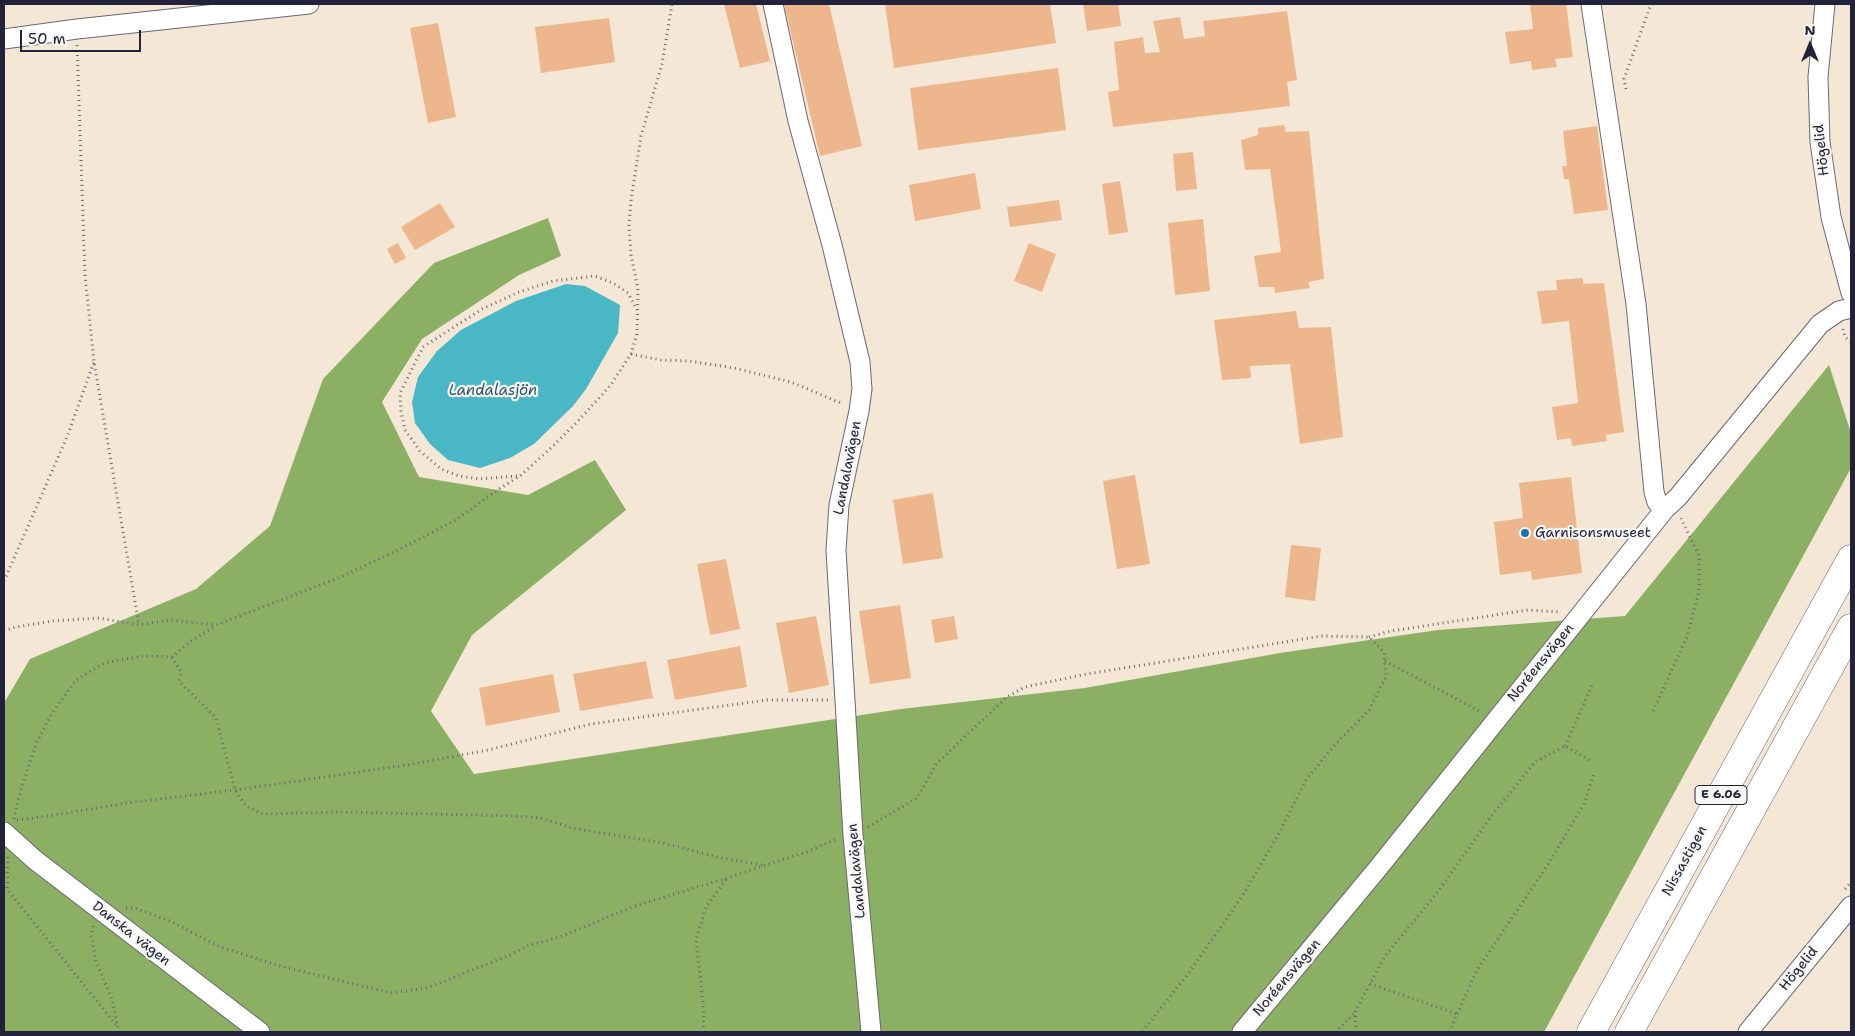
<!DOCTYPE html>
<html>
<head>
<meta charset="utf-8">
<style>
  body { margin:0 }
  #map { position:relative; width:1855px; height:1036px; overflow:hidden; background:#f4e7d5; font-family:"Shantell Sans",sans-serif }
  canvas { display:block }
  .frame { position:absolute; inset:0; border:5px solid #22223b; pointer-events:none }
  .north { position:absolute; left:1785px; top:20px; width:50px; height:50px; -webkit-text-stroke:4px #f6f6f2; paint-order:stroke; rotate:0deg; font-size:14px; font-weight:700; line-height:20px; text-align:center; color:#22223b }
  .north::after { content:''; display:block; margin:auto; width:18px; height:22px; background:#22223b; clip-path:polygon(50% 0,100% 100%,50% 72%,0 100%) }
  .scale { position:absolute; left:20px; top:30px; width:121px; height:22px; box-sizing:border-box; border:2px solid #22223b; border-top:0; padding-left:6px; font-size:15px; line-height:18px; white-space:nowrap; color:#22223b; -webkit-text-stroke:4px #f6f6f2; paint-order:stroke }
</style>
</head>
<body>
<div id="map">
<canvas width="1855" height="1036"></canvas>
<div class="frame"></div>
<div class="north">N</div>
<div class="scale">50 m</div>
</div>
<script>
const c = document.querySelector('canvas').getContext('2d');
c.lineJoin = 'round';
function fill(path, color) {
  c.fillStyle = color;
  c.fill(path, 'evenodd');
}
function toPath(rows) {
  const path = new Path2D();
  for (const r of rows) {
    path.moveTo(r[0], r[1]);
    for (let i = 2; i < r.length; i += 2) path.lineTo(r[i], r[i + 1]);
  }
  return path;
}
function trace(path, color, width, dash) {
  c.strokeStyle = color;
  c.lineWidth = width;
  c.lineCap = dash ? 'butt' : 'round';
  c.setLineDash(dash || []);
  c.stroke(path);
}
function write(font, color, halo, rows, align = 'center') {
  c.font = font + ' "Shantell Sans",sans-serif';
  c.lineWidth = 4.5;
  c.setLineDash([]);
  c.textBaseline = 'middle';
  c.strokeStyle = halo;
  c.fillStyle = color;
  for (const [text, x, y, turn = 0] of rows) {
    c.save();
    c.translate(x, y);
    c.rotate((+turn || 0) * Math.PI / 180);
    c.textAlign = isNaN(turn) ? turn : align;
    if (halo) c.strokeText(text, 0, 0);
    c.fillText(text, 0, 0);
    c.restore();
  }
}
const forest = toPath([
  [548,218,561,256,519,275,422,339,382,402,419,477,528,495,595,460,626,510,472,635,431,711,474,774,901,709,1085,688,1280,653,1438,630,1625,616,1829,365,1851,433,1851,468,1544,1032,4,1032,4,703,30,659,196,589,270,526,323,379,434,263]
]);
const water = toPath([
  [566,284,585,286,620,305,618,333,586,389,573,406,534,444,510,458,480,468,448,460,430,444,415,423,412,402,418,377,437,351,461,330,516,301]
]);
const building = toPath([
  [724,4,756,4,770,61,740,68],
  [784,4,829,4,862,146,820,156],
  [885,4,1050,4,1056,43,894,68],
  [1083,4,1118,4,1121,26,1087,31],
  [1530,4,1566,4,1573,57,1555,59,1557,67,1532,70,1531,61,1510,64,1505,32,1533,29],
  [1287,11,1297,80,1287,82,1290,106,1113,127,1108,92,1119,90,1114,42,1143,37,1145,53,1160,52,1153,21,1180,17,1184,39,1205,36,1203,21],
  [609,18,615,62,541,73,535,27],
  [438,23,456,117,428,123,410,28],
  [1058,68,1066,130,918,150,910,88],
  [1284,125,1286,132,1309,131,1324,279,1308,282,1310,288,1275,293,1274,287,1259,287,1254,256,1281,252,1270,169,1245,170,1241,140,1258,135,1258,128],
  [1597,126,1608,210,1574,214,1569,179,1564,179,1562,166,1567,166,1563,131],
  [1193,152,1197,189,1176,191,1173,154],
  [975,173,981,209,915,221,909,185],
  [1120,181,1128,232,1109,235,1102,184],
  [1059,200,1062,220,1010,227,1007,207],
  [440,203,455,227,415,250,401,227],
  [1203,219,1210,291,1175,295,1168,223],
  [398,243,406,258,395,264,387,249],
  [1029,243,1056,254,1042,292,1014,281],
  [1583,278,1583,284,1604,283,1624,432,1606,435,1607,441,1572,446,1571,438,1557,440,1552,407,1578,403,1569,321,1542,324,1537,291,1557,290,1556,280],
  [1296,311,1299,328,1331,327,1343,437,1300,444,1290,364,1250,366,1251,378,1222,380,1214,320],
  [1135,475,1150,564,1117,569,1103,481],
  [1571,477,1582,573,1532,580,1531,571,1500,575,1494,522,1523,518,1519,483],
  [933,493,943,558,903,564,893,500],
  [1291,545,1321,548,1315,601,1285,597],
  [726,559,740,629,710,635,697,564],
  [900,605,911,678,870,684,859,611],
  [816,616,829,685,789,693,776,623],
  [954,616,958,639,935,643,931,620],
  [740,646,747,687,675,700,667,660],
  [646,661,653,698,580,711,573,674],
  [553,674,560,712,486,726,479,688]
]);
const path = toPath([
  [77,45,85,275,94,362,139,625],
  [1626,89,1624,79,1651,4],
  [1843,329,1845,337,1851,342],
  [631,354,661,360,689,361,734,368,791,382,843,404],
  [517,476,479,479,459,476,441,469,420,451,405,430,401,411,400,393,423,347,482,309,519,292,553,281,595,276,613,283,628,293,637,310],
  [4,581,67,437,94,362],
  [4,631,16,627,53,621,99,618,139,625,170,620,216,625,341,577,402,548,454,521,499,489,520,476,552,447,578,421,610,386,631,354,637,334,638,289,631,255,629,226,631,200,641,136,662,64,672,4],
  [1369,637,1391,631,1528,610,1560,612],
  [172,657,181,672,179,681,216,718,235,790,246,806,263,814,340,812,516,816,541,818,572,828,663,843,717,857,762,865],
  [1385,661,1481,712],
  [1653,711,1687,637,1699,591,1699,556,1680,516],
  [1565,746,1593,683],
  [14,819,20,792,37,742,52,713,76,680,104,663,143,656,172,657,191,641,216,626],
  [17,820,55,815,126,803,235,790,407,765,488,750,591,724,767,700,828,700],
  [868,827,917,798,937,763,1007,697,1025,687,1087,674,1322,636,1369,637,1384,652,1386,677,1369,710,1333,747,1306,780,1277,837,1243,895,1188,974,1142,1032],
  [8,857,7,889,116,1025],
  [1845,889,1851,882],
  [126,908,134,908,170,921,220,947,280,966,391,993,427,988,510,955,527,946,560,937,632,907,727,878,806,852,837,839],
  [93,926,91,934,96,962,112,999,119,1032],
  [1370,984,1457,1014],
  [703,1032,704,1013,696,939,706,907,727,878],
  [1335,1032,1354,1014],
  [1356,1032,1355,1012,1385,956,1437,893,1493,814,1535,762,1565,746,1593,762],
  [1449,1032,1477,970,1547,866,1584,804,1594,773]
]);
const minor = toPath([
  [773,4,798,121,832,245,860,362,862,389,859,411,839,505,836,550,853,835,871,1032],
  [1591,4,1636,304,1654,492,1657,502,1665,509],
  [1825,4,1818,77,1820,142,1831,217,1851,293],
  [4,39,77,29,309,4],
  [4,832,35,860,260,1032],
  [1242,1032,1379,867,1665,509,1678,497,1820,324,1839,311,1851,308],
  [1748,1032,1851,906]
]);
const highway = toPath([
  [1591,1032,1851,559],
  [1629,1032,1851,628]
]);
const markers = [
  [1525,533,5,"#1f6fb2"]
];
const shields = [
  [1721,795,52]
];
const shieldNames = [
  ["E 6.06",1721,795]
];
const streetNames = [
  ["Högelid",1822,150,-96],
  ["Landalavägen",848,468,-79],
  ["Noréensvägen",1541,663,-51],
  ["Nissastigen",1685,861,-61],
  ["Landalavägen",857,871,-95],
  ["Danska vägen",131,934,38],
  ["Högelid",1799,969,-51],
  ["Noréensvägen",1287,978,-50]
];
const poiNames = [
  ["Garnisonsmuseet",1535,533]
];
const waterNames = [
  ["Landalasjön",493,391]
];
fill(forest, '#8baf63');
fill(water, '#4ab7c6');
fill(building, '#edb68d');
trace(minor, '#6c6771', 21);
trace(highway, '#6c6771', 29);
trace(path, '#6c6771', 3, [1, 4]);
trace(minor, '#fff', 19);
trace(highway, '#fff', 28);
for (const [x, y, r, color] of markers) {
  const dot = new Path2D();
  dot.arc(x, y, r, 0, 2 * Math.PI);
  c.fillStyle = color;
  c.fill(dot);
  trace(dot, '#f6f6f2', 2);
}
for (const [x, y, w] of shields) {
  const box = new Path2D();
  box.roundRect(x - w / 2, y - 9.5, w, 19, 4);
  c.fillStyle = '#f6f6f2';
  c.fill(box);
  trace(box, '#22223b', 1);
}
write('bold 12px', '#22223b', null, shieldNames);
write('14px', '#22223b', '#f6f6f2', streetNames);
write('14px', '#22223b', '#f6f6f2', poiNames, 'left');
write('italic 15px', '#30566c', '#f6f6f2', waterNames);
</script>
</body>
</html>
